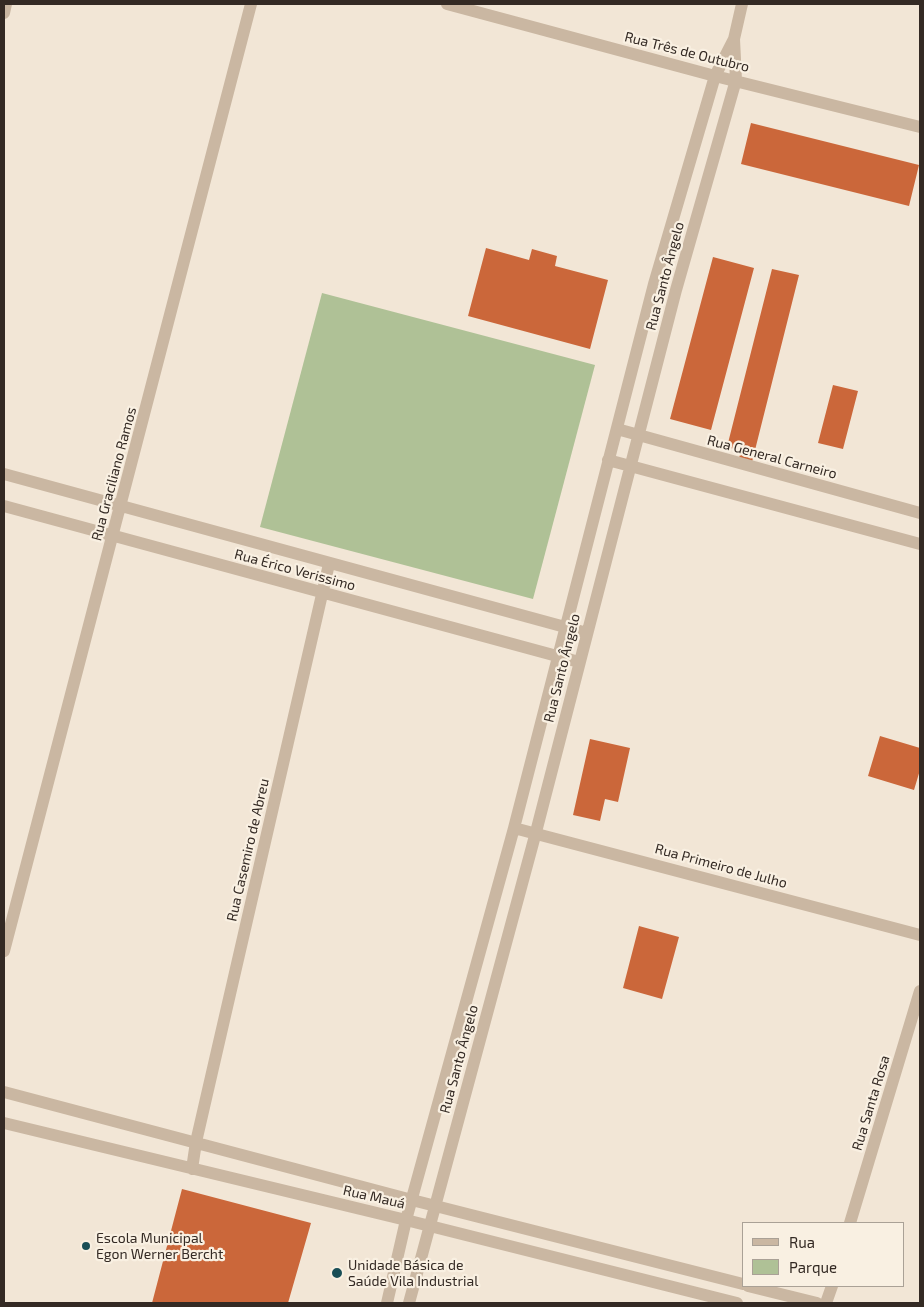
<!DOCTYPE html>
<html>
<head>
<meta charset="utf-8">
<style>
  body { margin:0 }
  #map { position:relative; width:924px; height:1307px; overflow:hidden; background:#f2e6d6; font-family:"Exo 2",sans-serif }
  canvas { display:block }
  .frame { position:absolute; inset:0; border:5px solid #342a24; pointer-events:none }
  .legend { position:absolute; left:742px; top:1222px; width:162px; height:65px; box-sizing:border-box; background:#f9f0e2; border:1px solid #aaa196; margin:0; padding:6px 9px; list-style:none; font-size:15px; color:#342a24 }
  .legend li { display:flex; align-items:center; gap:10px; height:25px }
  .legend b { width:25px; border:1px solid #aaa196 }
</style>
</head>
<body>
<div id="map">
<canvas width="924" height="1307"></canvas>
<div class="frame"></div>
<ul class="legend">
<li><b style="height:6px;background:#cab7a2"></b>Rua</li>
<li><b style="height:14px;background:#afc196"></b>Parque</li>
</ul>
</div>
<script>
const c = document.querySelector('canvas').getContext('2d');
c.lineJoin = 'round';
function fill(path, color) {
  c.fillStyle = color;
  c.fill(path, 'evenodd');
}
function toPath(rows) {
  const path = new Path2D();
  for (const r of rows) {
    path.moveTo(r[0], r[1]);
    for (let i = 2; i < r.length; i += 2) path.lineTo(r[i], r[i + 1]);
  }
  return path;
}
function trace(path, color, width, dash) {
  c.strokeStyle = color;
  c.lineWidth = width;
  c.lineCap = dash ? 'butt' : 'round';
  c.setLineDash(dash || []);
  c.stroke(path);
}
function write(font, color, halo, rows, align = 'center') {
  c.font = font + ' "Exo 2",sans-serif';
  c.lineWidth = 4.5;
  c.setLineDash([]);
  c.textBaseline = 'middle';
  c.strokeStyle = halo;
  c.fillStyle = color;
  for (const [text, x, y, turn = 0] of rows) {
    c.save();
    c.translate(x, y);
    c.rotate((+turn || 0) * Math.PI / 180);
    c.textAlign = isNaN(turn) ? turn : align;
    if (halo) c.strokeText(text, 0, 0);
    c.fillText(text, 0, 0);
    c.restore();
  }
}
const green = toPath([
  [322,293,595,365,533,599,260,527]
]);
const building = toPath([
  [751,123,919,165,909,206,741,164],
  [486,248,529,260,532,249,557,256,555,266,608,280,590,349,468,316],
  [713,257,754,268,711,430,670,419],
  [772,269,799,275,752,462,739,458,741,451,727,447],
  [833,385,858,391,843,449,818,443],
  [880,736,920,748,920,770,914,790,868,776],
  [590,739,630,748,618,802,605,799,600,821,573,815],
  [639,926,679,937,662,999,623,988],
  [182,1189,311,1223,288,1303,152,1303]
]);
const minor = toPath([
  [447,4,715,76,920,127],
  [4,13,6,4],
  [617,429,920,513],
  [608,460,920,544],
  [4,474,587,633],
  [4,506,579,662],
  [514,828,920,935],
  [4,951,251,4],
  [4,1092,412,1200,743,1284],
  [4,1123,406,1220,737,1303],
  [192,1169,196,1142,329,564],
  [850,1223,920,991],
  [748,1286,817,1303],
  [387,1303,406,1220,514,828,654,284,715,76,734,39,742,4],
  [409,1303,536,832,676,290,736,80,734,39],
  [826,1303,832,1286]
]);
const markers = [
  [86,1246,5,"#194e56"],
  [337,1273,6,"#194e56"]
];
const streetNames = [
  ["Rua Três de Outubro",687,52,14],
  ["Rua Santo Ângelo",665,276,-75],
  ["Rua General Carneiro",772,457,15],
  ["Rua Graciliano Ramos",114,474,-75],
  ["Rua Érico Verissimo",295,570,15],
  ["Rua Santo Ângelo",562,668,-76],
  ["Rua Casemiro de Abreu",248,850,-77],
  ["Rua Primeiro de Julho",721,866,15],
  ["Rua Santo Ângelo",459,1059,-75],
  ["Rua Santa Rosa",871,1103,-73],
  ["Rua Mauá",374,1197,13]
];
const poiNames = [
  ["Escola Municipal",96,1238],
  ["Egon Werner Bercht",96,1254],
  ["Unidade Básica de",348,1265],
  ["Saúde Vila Industrial",348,1281]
];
fill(green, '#afc196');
fill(building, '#cb673a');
trace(minor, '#cab7a2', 12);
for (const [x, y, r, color] of markers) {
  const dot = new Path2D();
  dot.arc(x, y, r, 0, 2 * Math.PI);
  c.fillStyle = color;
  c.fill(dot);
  trace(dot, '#f9f0e2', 2);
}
write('14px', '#342a24', '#f9f0e2', streetNames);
write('14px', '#342a24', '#f9f0e2', poiNames, 'left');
</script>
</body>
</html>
